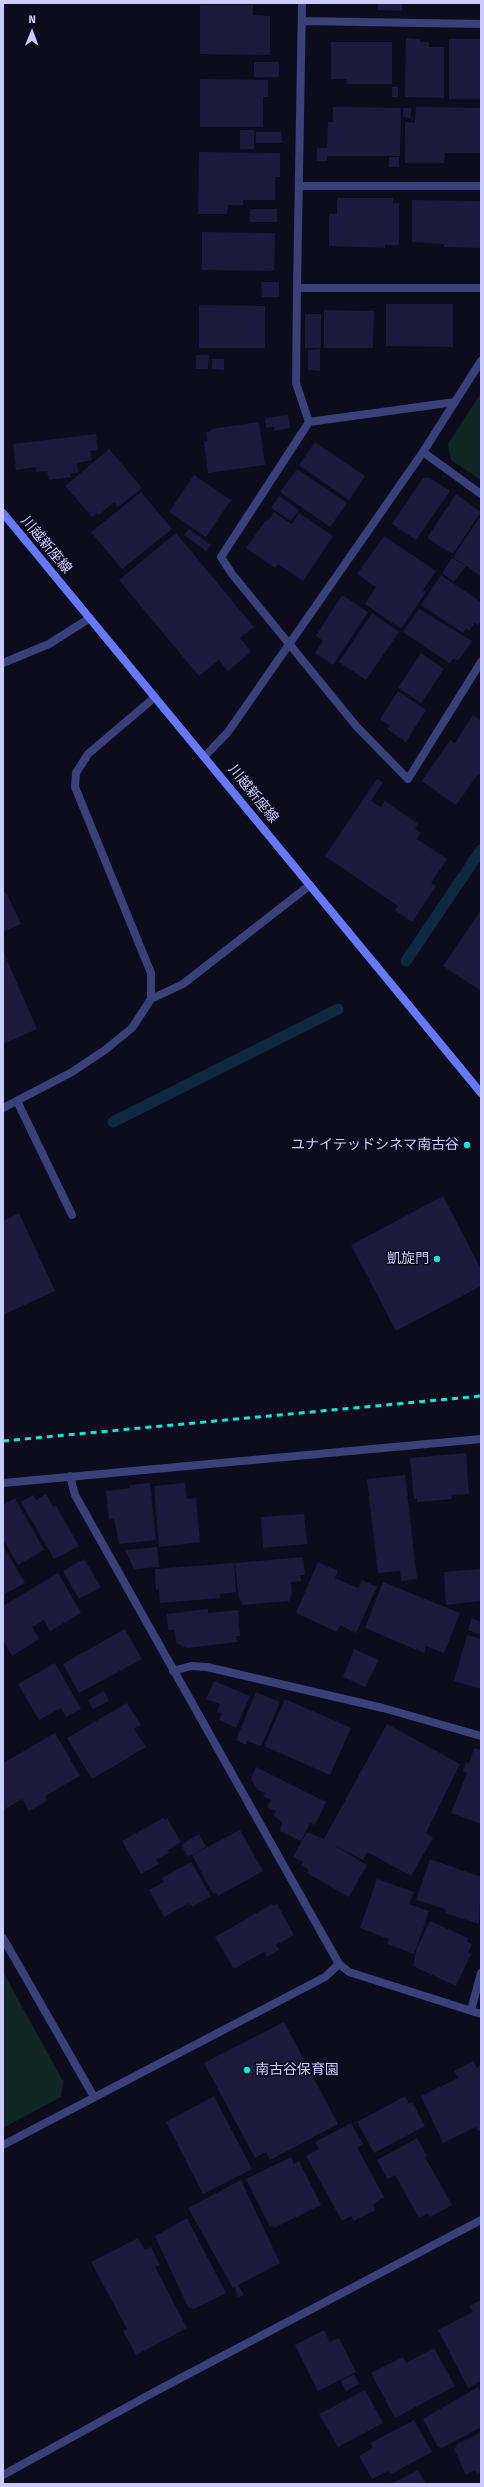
<!DOCTYPE html>
<html>
<head>
<meta charset="utf-8">
<style>
  body { margin:0 }
  #map { position:relative; width:484px; height:2487px; overflow:hidden; background:#0d0c1d; font-family:"Fira Sans",sans-serif }
  canvas { display:block }
  .frame { position:absolute; inset:0; border:4px solid #cbccfd; pointer-events:none }
  .north { position:absolute; left:12px; top:12px; width:40px; height:40px; -webkit-text-stroke:3px #0d0c1d; paint-order:stroke; rotate:1deg; font-size:11px; font-weight:700; line-height:16px; text-align:center; color:#cbccfd }
  .north::after { content:''; display:block; margin:auto; width:14px; height:18px; background:#cbccfd; clip-path:polygon(50% 0,100% 100%,50% 72%,0 100%) }
</style>
</head>
<body>
<div id="map">
<canvas width="484" height="2487"></canvas>
<div class="frame"></div>
<div class="north">N</div>
</div>
<script>
const c = document.querySelector('canvas').getContext('2d');
c.lineJoin = 'round';
function fill(path, color) {
  c.fillStyle = color;
  c.fill(path, 'evenodd');
}
function toPath(rows) {
  const path = new Path2D();
  for (const r of rows) {
    path.moveTo(r[0], r[1]);
    for (let i = 2; i < r.length; i += 2) path.lineTo(r[i], r[i + 1]);
  }
  return path;
}
function trace(path, color, width, dash) {
  c.strokeStyle = color;
  c.lineWidth = width;
  c.lineCap = dash ? 'butt' : 'round';
  c.setLineDash(dash || []);
  c.stroke(path);
}
function write(font, color, halo, rows, align = 'center') {
  c.font = font + ' "Fira Sans","Noto Sans JP",sans-serif';
  c.lineWidth = 3.5;
  c.setLineDash([]);
  c.textBaseline = 'middle';
  c.strokeStyle = halo;
  c.fillStyle = color;
  for (const [text, x, y, turn = 0] of rows) {
    c.save();
    c.translate(x, y);
    c.rotate((+turn || 0) * Math.PI / 180);
    c.textAlign = isNaN(turn) ? turn : align;
    if (halo) c.strokeText(text, 0, 0);
    c.fillText(text, 0, 0);
    c.restore();
  }
}
const green = toPath([
  [481,393,481,480,451,460,448,444],
  [3,1972,63,2081,61,2097,3,2128]
]);
const stream = toPath([
  [406,961,481,850],
  [113,1122,338,1009]
]);
const building = toPath([
  [378,3,402,3,402,11,378,10],
  [200,5,253,5,253,15,270,16,270,55,200,54],
  [406,38,420,39,420,42,429,42,429,47,444,47,444,98,405,97],
  [449,39,481,39,481,99,449,99],
  [331,42,392,42,392,84,347,84,346,79,331,79],
  [254,62,279,62,279,77,254,77],
  [200,79,268,80,268,97,263,97,263,127,200,127],
  [392,87,398,87,398,97,392,97],
  [333,107,401,108,400,156,327,156,328,122,333,122],
  [416,107,481,108,481,153,445,153,444,163,405,163,405,122,415,123],
  [403,108,411,108,411,118,403,117],
  [240,130,254,130,254,149,240,149],
  [256,132,281,132,282,143,256,143],
  [317,148,327,148,327,161,317,161],
  [199,152,280,153,280,177,275,177,275,200,243,200,243,205,228,205,227,214,198,214],
  [389,157,399,157,399,167,389,167],
  [337,198,393,198,393,204,399,203,399,245,385,245,385,248,329,246,329,214,337,214],
  [412,200,481,201,481,246,479,248,444,247,444,244,412,242],
  [250,209,277,209,277,222,250,222],
  [202,232,275,233,274,271,202,270],
  [261,282,279,282,279,297,262,297],
  [386,304,453,304,453,347,386,346],
  [199,305,265,306,265,348,199,348],
  [324,310,374,311,373,348,324,348],
  [305,314,321,314,321,348,305,348],
  [320,349,320,371,308,370,308,350],
  [196,355,209,355,208,369,196,369],
  [212,359,224,359,224,370,212,369],
  [288,415,290,428,274,431,274,427,266,428,265,418],
  [259,422,265,465,208,473,204,441,207,441,206,432,211,431,211,429],
  [96,434,98,450,90,451,92,460,77,463,78,472,70,474,71,477,49,480,47,471,36,472,36,467,16,470,13,444],
  [315,442,365,476,349,500,299,465],
  [109,449,142,488,118,507,114,502,99,515,97,513,92,517,65,486],
  [297,469,347,503,330,527,280,492],
  [194,475,231,500,206,537,169,512],
  [423,478,430,478,450,491,416,540,392,524],
  [141,492,172,529,122,569,91,532],
  [456,494,481,512,453,554,427,538],
  [279,496,299,510,291,521,271,508],
  [274,512,292,524,299,513,333,536,303,581,278,564,275,568,246,548,266,520,268,521],
  [479,518,481,520,481,576,453,557],
  [189,529,211,545,206,551,184,535],
  [176,533,254,627,240,638,251,652,228,671,219,660,199,676,119,580],
  [384,536,436,571,423,590,426,592,401,629,365,604,376,587,357,574],
  [452,558,466,566,454,582,442,573],
  [441,575,481,602,481,621,478,625,475,623,469,631,466,628,463,633,421,605],
  [342,595,368,612,333,665,315,653,323,641,316,636],
  [419,609,472,641,458,661,454,658,449,663,403,632],
  [372,613,399,632,366,680,339,662],
  [421,653,444,669,421,703,398,688],
  [398,691,426,710,406,742,387,729,390,726,380,719],
  [473,715,481,720,481,776,478,774,456,805,422,781,450,740,455,743],
  [377,779,383,782,371,801,381,807,385,801,418,824,415,829,421,833,417,839,447,859,431,883,436,886,412,922,395,910,398,906,325,856],
  [6,892,21,924,3,932,3,893],
  [481,910,481,991,443,966],
  [3,951,37,1029,3,1044],
  [443,1196,481,1269,481,1286,396,1331,351,1245],
  [19,1213,55,1291,3,1315,3,1221],
  [466,1453,469,1494,451,1495,452,1499,417,1502,417,1499,414,1499,410,1458],
  [405,1475,417,1579,401,1581,400,1571,378,1573,367,1479],
  [150,1483,156,1540,119,1544,114,1518,109,1520,106,1491,130,1488,130,1485],
  [185,1483,187,1499,196,1498,200,1542,159,1547,154,1486],
  [46,1494,53,1507,56,1506,79,1546,54,1559,21,1502,33,1495,36,1500],
  [15,1498,44,1550,18,1565,3,1539,3,1505],
  [304,1514,307,1544,263,1548,261,1517],
  [4,1547,25,1583,3,1595,3,1548],
  [157,1547,159,1567,134,1569,125,1550],
  [303,1557,305,1575,300,1575,301,1581,291,1582,292,1593,289,1601,243,1605,239,1599,235,1563],
  [84,1559,101,1587,79,1599,63,1571],
  [318,1562,338,1571,335,1578,358,1588,362,1580,377,1587,356,1633,340,1625,337,1632,296,1613],
  [234,1563,236,1592,220,1594,220,1598,160,1603,159,1589,156,1590,155,1569],
  [481,1569,481,1601,446,1605,444,1572],
  [58,1573,81,1613,50,1631,44,1620,32,1627,39,1639,12,1656,3,1640,3,1606],
  [383,1582,460,1613,444,1653,426,1646,424,1653,365,1628],
  [208,1609,208,1613,238,1610,240,1636,236,1636,237,1642,187,1648,176,1643,175,1630,168,1630,167,1614],
  [472,1618,481,1622,481,1635,468,1630],
  [125,1629,142,1659,79,1693,63,1664],
  [467,1635,481,1639,481,1689,454,1681],
  [354,1649,379,1660,365,1687,343,1677],
  [55,1663,81,1709,66,1717,61,1708,39,1720,18,1684],
  [214,1681,250,1696,236,1728,219,1720,222,1713,217,1712,220,1704,206,1699],
  [104,1691,109,1701,93,1709,88,1700],
  [256,1692,280,1702,261,1746,247,1741,246,1745,236,1740],
  [285,1699,351,1728,330,1775,264,1746],
  [127,1703,141,1725,134,1729,146,1747,92,1779,67,1738],
  [387,1724,460,1764,426,1833,433,1838,411,1876,367,1852,363,1860,332,1844,367,1865,349,1897,307,1873,309,1870,301,1865,303,1862,293,1857,307,1832,324,1839],
  [55,1733,80,1776,45,1796,47,1801,29,1811,22,1799,3,1810,3,1763],
  [474,1748,481,1750,481,1824,451,1813,467,1773,463,1771,466,1762,469,1764],
  [256,1767,326,1802,315,1825,310,1823,301,1841,280,1831,282,1822,274,1816,276,1811,267,1807,271,1800,263,1797,265,1793,257,1790,251,1778],
  [163,1818,165,1820,167,1818,181,1842,168,1850,169,1853,156,1860,159,1864,141,1874,122,1841],
  [240,1830,263,1871,218,1896,216,1893,213,1894,192,1855],
  [199,1834,206,1847,188,1857,181,1845],
  [430,1859,481,1877,479,1924,445,1913,446,1909,416,1900],
  [191,1862,211,1896,192,1907,189,1903,164,1917,149,1890,164,1882,162,1878],
  [377,1879,414,1892,409,1904,429,1911,414,1954,387,1944,389,1939,360,1928],
  [272,1904,273,1906,277,1904,294,1935,276,1945,279,1950,267,1957,264,1952,234,1969,215,1937],
  [430,1921,468,1938,467,1942,472,1944,468,1953,471,1954,456,1986,413,1966,417,1948],
  [284,2022,338,2124,270,2160,266,2152,255,2158,204,2063],
  [473,2061,477,2068,481,2065,481,2130,478,2131,476,2127,443,2143,421,2096,458,2078,454,2071],
  [214,2096,252,2169,203,2194,166,2122],
  [405,2096,409,2104,412,2102,425,2126,374,2153,357,2122],
  [351,2123,363,2144,357,2147,384,2197,373,2205,375,2210,354,2221,351,2216,342,2221,306,2156,319,2149,315,2142],
  [417,2138,427,2156,425,2157,452,2205,430,2217,428,2213,419,2218,395,2175,387,2179,377,2160],
  [291,2157,294,2164,299,2161,321,2205,274,2228,273,2226,270,2227,246,2179],
  [241,2180,280,2263,238,2285,244,2295,238,2297,235,2287,233,2288,188,2208],
  [187,2218,226,2293,194,2309,188,2307,155,2236],
  [138,2238,145,2250,151,2247,160,2265,155,2267,187,2328,136,2355,123,2331,127,2329,91,2262],
  [481,2300,481,2381,468,2388,438,2330,473,2312,469,2306],
  [324,2330,330,2342,339,2338,356,2372,318,2391,295,2345],
  [434,2348,455,2386,395,2418,371,2373,403,2357,406,2363],
  [354,2374,359,2384,346,2391,341,2381],
  [478,2387,481,2393,481,2427,442,2448,438,2447,423,2419],
  [365,2390,383,2423,338,2447,319,2414],
  [414,2420,432,2452,391,2474,389,2471,372,2479,359,2456,373,2448,370,2443],
  [481,2432,481,2473,477,2474,475,2470,466,2475,454,2449,457,2447,456,2445],
  [418,2470,426,2484,391,2484]
]);
const service = toPath([
  [151,999,151,973,75,787,76,773,88,754,155,697],
  [17,1101,72,1215],
  [3,1108,72,1072,105,1050,132,1028,151,999,183,984,310,885],
  [471,2010,481,1973]
]);
const minor = toPath([
  [302,3,297,288,481,288],
  [302,21,481,24],
  [300,186,481,186],
  [297,288,296,383,309,422],
  [455,402,309,422,221,557,232,574,357,727,408,779,481,662],
  [423,452,481,494],
  [3,663,49,644,90,618],
  [205,756,228,732,423,452,481,361],
  [70,1476,75,1495,339,1964,349,1972,481,2014],
  [3,1483,481,1439],
  [173,1671,191,1666,207,1667,383,1708,481,1736],
  [3,1938,94,2097],
  [3,2145,325,1977,339,1964]
]);
const tertiary = toPath([
  [3,2475,158,2390,481,2220]
]);
const secondary = toPath([
  [3,513,481,1093]
]);
const rail = toPath([
  [3,1441,481,1396]
]);
const markers = [
  [467,1145,4,"#0ae9e0"],
  [437,1259,4,"#0ae9e0"],
  [247,2070,4,"#0ae9e0"]
];
const streetNames = [
  ["川越新座線",46,545,50],
  ["川越新座線",253,794,51]
];
const poiNames = [
  ["ユナイテッドシネマ南古谷",459,1145],
  ["凱旋門",429,1259],
  ["南古谷保育園",255,2070,"left"]
];
fill(green, '#102623');
trace(stream, '#0e2840', 11);
fill(building, '#1c193d');
trace(service, '#39407a', 8);
trace(minor, '#39407a', 8);
trace(tertiary, '#39407a', 8);
trace(secondary, '#6677f8', 8);
trace(rail, '#0ae9e0', 3, [6, 5]);
for (const [x, y, r, color] of markers) {
  const dot = new Path2D();
  dot.arc(x, y, r, 0, 2 * Math.PI);
  c.fillStyle = color;
  c.fill(dot);
  trace(dot, '#0d0c1d', 1.5);
}
write('14px', '#cbccfd', '#0d0c1d', streetNames);
write('14px', '#cbccfd', '#0d0c1d', poiNames, 'right');
</script>
</body>
</html>
